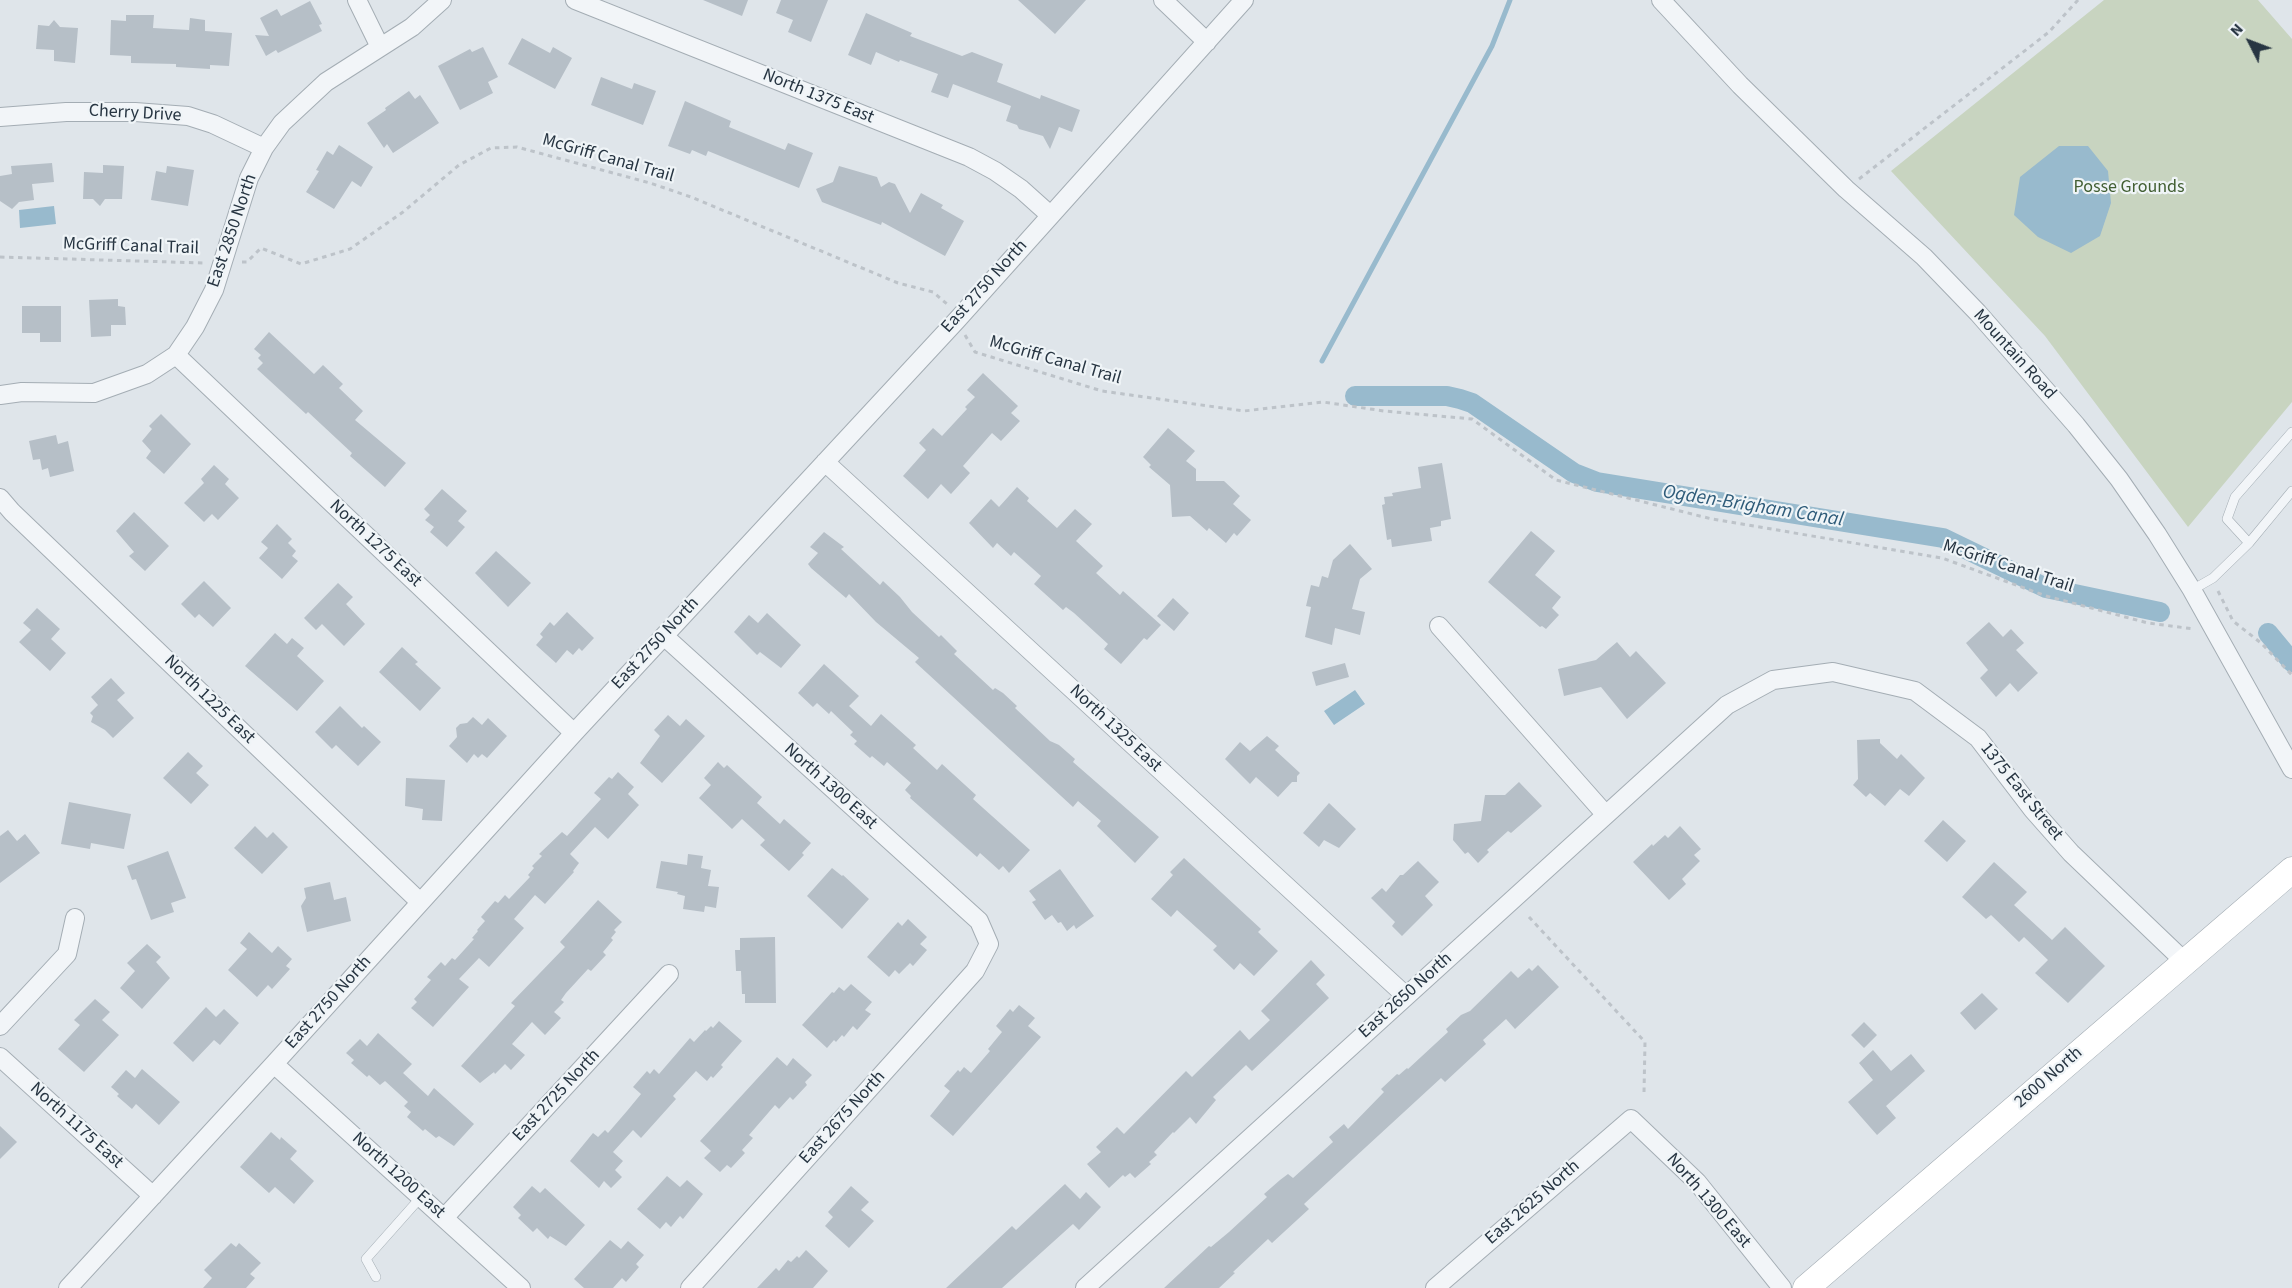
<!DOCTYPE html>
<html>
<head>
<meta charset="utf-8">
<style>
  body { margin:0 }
  #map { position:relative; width:2292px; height:1288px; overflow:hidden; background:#dfe5ea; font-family:"Source Sans 3",sans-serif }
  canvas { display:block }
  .north { position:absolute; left:2220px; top:12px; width:60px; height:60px; -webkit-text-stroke:4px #eff4f7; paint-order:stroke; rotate:312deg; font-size:16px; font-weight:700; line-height:24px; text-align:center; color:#273542 }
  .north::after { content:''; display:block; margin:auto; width:21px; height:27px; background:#273542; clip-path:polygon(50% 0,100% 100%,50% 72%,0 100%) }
</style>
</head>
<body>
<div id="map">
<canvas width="2292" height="1288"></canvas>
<div class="north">N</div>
</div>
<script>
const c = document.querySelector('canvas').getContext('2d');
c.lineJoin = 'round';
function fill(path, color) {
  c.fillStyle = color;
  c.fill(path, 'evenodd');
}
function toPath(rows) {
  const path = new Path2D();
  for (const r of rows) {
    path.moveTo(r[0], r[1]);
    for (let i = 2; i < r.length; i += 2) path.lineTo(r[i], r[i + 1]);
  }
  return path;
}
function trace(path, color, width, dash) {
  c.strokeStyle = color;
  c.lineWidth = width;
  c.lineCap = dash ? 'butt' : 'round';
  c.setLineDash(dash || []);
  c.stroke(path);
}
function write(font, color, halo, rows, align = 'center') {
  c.font = font + ' "Source Sans 3",sans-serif';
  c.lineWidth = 4.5;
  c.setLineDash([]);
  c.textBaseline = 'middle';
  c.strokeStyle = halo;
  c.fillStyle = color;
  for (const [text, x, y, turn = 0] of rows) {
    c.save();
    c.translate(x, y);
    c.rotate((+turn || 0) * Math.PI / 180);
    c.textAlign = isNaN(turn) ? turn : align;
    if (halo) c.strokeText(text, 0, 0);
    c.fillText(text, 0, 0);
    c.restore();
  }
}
const green = toPath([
  [2104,0,2258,0,2292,39,2292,402,2188,527,2045,336,1891,171]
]);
const water = toPath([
  [2059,146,2088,146,2108,171,2111,203,2100,236,2071,253,2038,237,2014,215,2020,177],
  [54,206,56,224,20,228,19,210],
  [1355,690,1365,704,1334,725,1324,711]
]);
const stream = toPath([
  [1322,361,1492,46,1510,0]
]);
const canal = toPath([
  [1355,396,1447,396,1460,399,1472,403,1574,473,1597,482,1943,538,2046,588,2160,612],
  [2268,633,2292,662]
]);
const building = toPath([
  [703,0,748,0,742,16],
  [781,0,828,0,811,42,788,32,793,20,776,13],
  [1018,0,1086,0,1055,34],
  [310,1,322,24,319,25,322,31,278,53,276,50,266,56,255,35,269,36,260,18,277,9,281,16],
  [866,13,912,33,910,36,962,56,972,52,1003,64,997,82,1040,99,1041,95,1080,110,1072,132,1059,127,1050,149,1043,136,1019,129,1017,125,1006,121,1011,106,953,84,948,98,931,92,938,74,900,60,899,62,876,52,871,65,848,55],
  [126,15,154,15,153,28,189,30,190,18,205,20,205,31,232,33,229,66,210,65,210,69,176,67,176,64,131,63,131,56,110,55,111,20,126,21],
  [54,20,60,27,78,28,75,63,54,61,54,50,36,49,38,25,49,26],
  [522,38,550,53,553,47,572,58,555,89,508,64],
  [483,47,498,77,488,82,493,93,460,110,438,66,470,49,472,52],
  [601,77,632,89,634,83,656,91,643,125,591,105],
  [409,91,415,99,420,95,439,123,393,153,387,144,384,148,367,123,386,110,385,108],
  [685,101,731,121,729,127,785,150,788,143,813,153,799,188,708,151,706,156,692,150,690,154,668,146],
  [339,145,373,167,361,187,352,181,334,209,306,192,319,171,316,170,327,151,333,155],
  [52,163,54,182,32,184,34,200,19,202,12,209,0,201,0,176,12,174,11,166],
  [103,165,124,166,122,199,105,199,100,206,93,199,83,199,84,172,103,173],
  [167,166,194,170,188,206,151,200,156,171,166,173],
  [839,166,877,177,881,187,889,182,895,184,910,213,921,193,943,205,941,208,964,221,945,256,882,222,881,225,822,202,816,189,833,182],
  [118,299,118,306,125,307,126,325,111,325,111,336,91,337,89,300],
  [22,306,61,306,61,342,40,342,40,333,22,333],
  [269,332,314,374,323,365,343,384,339,388,363,411,355,420,406,463,385,487,350,456,352,453,308,412,306,414,257,369,263,363,258,358,261,355,254,349],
  [983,373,1018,406,1011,413,1020,421,1001,441,992,433,963,466,970,473,951,494,941,484,928,499,903,476,926,450,919,443,933,428,942,436,967,409,965,407,975,397,967,390],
  [161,414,191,444,164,474,146,458,151,451,142,441,152,429,149,426],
  [1168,428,1195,451,1186,461,1196,469,1196,481,1224,481,1240,496,1233,504,1251,520,1237,536,1234,533,1226,543,1209,528,1207,531,1190,516,1172,517,1170,485,1149,467,1151,465,1143,457],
  [56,435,58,444,68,441,74,471,50,477,48,468,42,470,40,459,33,460,29,441],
  [1442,463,1451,519,1441,521,1441,526,1430,528,1432,541,1392,547,1391,539,1387,540,1382,505,1385,504,1384,497,1393,496,1392,493,1421,488,1418,467],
  [214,465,229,479,225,484,239,498,218,520,212,514,204,522,184,503,204,483,201,479],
  [1017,487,1029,498,1027,501,1057,528,1075,509,1092,524,1076,541,1103,566,1096,573,1120,595,1123,591,1161,625,1147,640,1144,638,1121,664,1104,649,1108,644,1074,613,1066,607,1063,610,1034,584,1041,576,1014,552,1011,556,997,543,993,548,969,523,991,499,999,507],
  [442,489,467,511,458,521,465,527,447,547,430,532,434,527,425,520,430,515,424,509],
  [134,512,169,546,145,571,129,556,134,552,116,531],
  [277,524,292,539,288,543,296,551,292,556,298,561,282,579,259,558,268,548,261,542],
  [1531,531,1555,551,1535,575,1561,597,1552,608,1559,615,1546,629,1542,626,1540,627,1488,582],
  [824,532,844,547,841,549,880,585,883,581,900,597,912,612,939,637,941,635,957,651,954,654,993,690,995,688,1003,693,1017,706,1015,708,1050,741,1059,745,1075,759,1073,762,1159,837,1135,863,1097,826,1101,821,1078,801,1073,807,915,662,919,658,876,622,849,594,846,598,811,568,808,564,818,553,810,547],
  [1350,544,1372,569,1360,579,1352,609,1365,612,1360,635,1335,628,1332,645,1305,637,1311,607,1306,606,1311,585,1319,587,1322,576,1328,578,1333,560],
  [496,551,531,583,508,607,475,573],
  [204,581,231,608,213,627,199,614,195,618,181,604],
  [338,583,353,597,346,604,365,624,344,646,322,624,316,630,304,618],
  [1173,598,1189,613,1174,631,1157,616],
  [37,608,60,629,51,639,66,653,50,671,19,642,31,630,23,623],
  [567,612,594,638,582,651,579,648,573,655,567,650,556,663,536,645,543,637,540,634,550,622,554,626],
  [767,613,801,645,781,668,760,652,757,655,734,632,749,615,758,623],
  [1989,622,2003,637,2011,629,2024,643,2016,650,2038,673,2018,692,2010,683,1996,697,1980,678,1988,670,1966,643],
  [275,633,287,644,292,638,304,648,297,656,324,681,297,711,245,666],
  [1617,642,1630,657,1636,651,1666,683,1627,719,1601,687,1564,696,1558,669,1596,660],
  [402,647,418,662,415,664,441,688,420,711,379,672],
  [1345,663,1349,677,1316,686,1312,672],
  [824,664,859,696,849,706,871,726,881,714,916,745,913,748,937,770,942,764,976,795,973,799,1030,850,1009,873,1003,866,999,870,980,853,977,857,910,798,911,796,905,790,911,783,887,762,884,766,872,756,870,758,854,744,857,741,850,735,853,732,831,711,829,714,817,703,813,707,798,693],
  [111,678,125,693,117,700,134,718,113,738,105,730,91,722,93,716,90,713,98,705,91,697],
  [340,706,362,728,364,726,381,742,358,766,336,745,332,749,315,732],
  [668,715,680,726,686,719,705,736,662,783,640,763,660,736,654,730],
  [473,717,482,725,488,718,507,736,487,758,482,754,478,758,474,754,467,763,449,746,457,737,456,728,460,724,467,723],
  [1267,736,1279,746,1275,750,1300,773,1297,776,1297,782,1292,782,1278,797,1256,777,1250,784,1225,759,1240,742,1250,751],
  [1880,739,1880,743,1897,759,1901,754,1925,778,1909,796,1900,789,1885,806,1870,793,1866,797,1853,785,1858,779,1857,740],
  [188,752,203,766,196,773,209,785,191,804,163,778],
  [718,762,724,768,727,765,762,797,757,803,780,824,784,819,811,843,802,853,804,855,789,871,760,845,765,840,742,819,732,829,699,798,711,785,704,778],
  [618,772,634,787,628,794,639,805,608,839,595,827,570,854,579,863,573,871,574,872,545,904,535,895,514,919,524,928,489,967,479,958,459,979,469,987,433,1027,411,1008,417,1002,414,999,431,980,427,977,441,962,445,966,452,958,455,960,474,939,472,938,478,931,477,930,485,921,481,917,495,901,498,903,505,895,509,899,530,877,528,875,534,868,532,866,542,856,539,854,562,832,567,836,601,799,594,793,609,777,612,779],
  [406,778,445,780,442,821,422,820,423,809,405,806],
  [1519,782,1542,806,1511,833,1508,831,1487,850,1489,852,1478,863,1468,852,1465,854,1453,840,1454,824,1481,821,1485,795,1505,795],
  [69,802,131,814,124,849,91,843,90,849,61,844],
  [1329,803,1356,829,1339,848,1324,840,1319,847,1303,833],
  [1943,820,1966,841,1947,862,1924,841],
  [255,826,267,838,273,832,288,847,262,874,234,848],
  [1680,826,1701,849,1694,855,1700,861,1682,879,1686,884,1669,900,1633,862,1652,844,1653,846,1665,835,1668,838],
  [8,830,17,841,25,834,40,853,0,883,0,836],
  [168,851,186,898,171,903,174,912,151,920,136,879,132,880,127,866],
  [688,854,703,856,701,868,711,870,708,886,719,887,716,908,705,906,704,912,683,909,685,896,677,894,678,892,656,888,661,861,687,865],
  [1184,858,1261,929,1258,932,1278,951,1254,976,1240,963,1234,970,1213,950,1217,946,1177,910,1171,917,1151,899,1173,875,1170,872],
  [1418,861,1439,882,1425,896,1433,905,1402,936,1392,926,1395,922,1371,898,1382,888,1386,892,1400,875,1403,875],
  [1994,862,2027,892,2014,905,2052,940,2065,927,2105,966,2068,1003,2035,973,2048,960,2024,937,2019,942,1991,915,1986,919,1962,897],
  [832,868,842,876,843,875,869,899,842,929,807,896],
  [1060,869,1094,916,1076,929,1074,925,1067,931,1061,922,1058,923,1052,915,1045,920,1032,902,1036,900,1029,891],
  [330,882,334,900,346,897,351,921,307,932,301,906,306,898,304,888],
  [598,900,622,922,614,930,616,932,611,938,613,940,603,952,606,955,591,971,588,969,566,993,561,1000,564,1002,554,1012,561,1018,545,1035,532,1022,512,1044,525,1055,511,1070,505,1064,495,1074,494,1072,480,1083,461,1066,515,1006,511,1003,565,947,560,942],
  [908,919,927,937,920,944,927,950,913,966,910,963,899,974,895,970,889,977,867,957,898,922,902,926],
  [249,932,272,953,278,946,292,959,286,966,290,969,272,989,268,985,257,997,228,970,247,949,240,943],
  [775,937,776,1003,745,1003,745,994,742,994,741,971,736,971,735,950,740,950,740,938],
  [147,944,161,957,156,962,170,978,142,1009,120,988,135,971,127,963],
  [1311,960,1325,975,1316,984,1329,998,1252,1071,1246,1065,1213,1097,1216,1100,1196,1124,1190,1117,1174,1133,1173,1132,1154,1152,1157,1155,1149,1162,1151,1164,1135,1178,1130,1173,1125,1177,1123,1175,1109,1188,1087,1164,1101,1152,1096,1147,1117,1127,1124,1134,1186,1071,1192,1077,1240,1030,1249,1040,1270,1020,1261,1011],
  [1538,965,1559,987,1515,1029,1506,1019,1483,1040,1486,1044,1445,1082,1441,1078,1304,1204,1309,1209,1272,1243,1268,1239,1233,1272,1235,1273,1219,1288,1164,1288,1209,1246,1211,1247,1229,1232,1267,1197,1264,1194,1280,1180,1288,1174,1293,1178,1333,1142,1329,1137,1344,1124,1348,1129,1384,1092,1381,1089,1397,1074,1399,1075,1407,1068,1408,1069,1448,1032,1446,1029,1461,1015,1470,1011,1511,971,1518,978,1529,968,1532,971],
  [851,984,872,1002,865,1010,871,1014,857,1030,853,1026,844,1037,842,1035,836,1042,834,1040,827,1048,802,1025,832,992,834,993,839,987,844,991],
  [1982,993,1998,1009,1975,1030,1960,1013],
  [95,999,110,1012,102,1020,119,1035,84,1072,58,1049,80,1025,74,1020],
  [1019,1005,1035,1018,1028,1026,1041,1037,953,1136,930,1116,950,1091,944,1086,958,1070,960,1072,964,1067,971,1073,990,1051,988,1049,1002,1032,996,1026,1010,1009,1013,1012],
  [206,1007,216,1017,224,1009,239,1023,220,1045,214,1040,193,1062,173,1043],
  [719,1021,742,1041,721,1065,723,1067,713,1078,711,1076,707,1081,696,1071,673,1096,676,1099,641,1138,633,1130,613,1152,623,1161,615,1170,622,1177,611,1188,604,1181,599,1188,570,1161,593,1133,598,1137,605,1130,608,1133,627,1111,641,1094,633,1087,647,1071,650,1074,654,1069,659,1074,690,1038,694,1042,705,1030,706,1031,711,1026,713,1028],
  [1864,1022,1877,1035,1864,1048,1851,1035],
  [378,1033,412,1064,403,1073,428,1096,434,1088,474,1124,454,1146,439,1136,436,1138,425,1129,423,1131,407,1117,411,1112,404,1106,408,1102,385,1081,380,1085,369,1075,367,1077,351,1063,354,1060,346,1053,360,1039,367,1046],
  [1873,1050,1891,1071,1911,1054,1925,1071,1886,1106,1896,1118,1877,1135,1848,1102,1873,1080,1859,1063],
  [777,1057,787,1066,793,1058,812,1075,805,1082,807,1085,793,1100,790,1097,779,1109,775,1105,749,1135,753,1138,742,1150,745,1153,731,1168,727,1165,720,1172,704,1158,711,1151,700,1141],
  [142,1069,180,1102,159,1125,136,1104,132,1109,117,1096,119,1094,111,1087,126,1070,135,1078],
  [0,1126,17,1142,0,1159],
  [271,1132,280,1140,281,1137,297,1151,290,1159,314,1181,294,1204,275,1187,269,1193,240,1167],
  [667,1176,680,1187,687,1180,703,1194,683,1219,680,1216,671,1227,666,1222,660,1229,637,1209],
  [1065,1184,1080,1199,1086,1192,1101,1207,1079,1230,1073,1224,1002,1288,946,1288,1012,1226,1016,1230],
  [532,1186,540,1193,545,1188,585,1225,566,1246,550,1236,548,1239,537,1228,533,1232,518,1218,521,1215,513,1207],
  [851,1186,869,1202,861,1210,874,1221,849,1248,825,1226,833,1217,828,1212],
  [610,1240,621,1249,628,1241,644,1255,636,1264,639,1267,626,1282,622,1278,613,1288,584,1288,574,1279],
  [231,1243,236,1247,239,1243,261,1263,250,1274,255,1278,246,1288,203,1288,212,1278,204,1270],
  [806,1250,828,1271,813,1288,757,1288,776,1268,779,1271,788,1260,791,1262,797,1256,799,1258]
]);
const path = toPath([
  [1859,179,2049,32,2078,0],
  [0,257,205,263],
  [242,262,247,262,261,248,301,264,350,249,403,212,459,165,491,148,517,147,650,183,691,197,898,283,933,292,947,304],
  [965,335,975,352,1102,391,1244,411,1323,402,1384,411,1472,419,1556,480,1712,519,1942,558,2046,596,2148,623,2194,629],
  [2218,591,2233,621,2261,643,2292,675],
  [1529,917,1645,1042,1644,1093]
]);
const lane = toPath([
  [2249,543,2292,491],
  [2192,590,2213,578,2249,543,2227,519,2235,497,2292,432],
  [376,1277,366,1259,421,1197]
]);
const street = toPath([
  [357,0,380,47],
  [575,0,969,157,995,171,1021,189,1050,215],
  [1163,0,1207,42],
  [1661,0,1740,85,1846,189,1924,257,1978,313,2076,425,2119,479,2157,534,2192,590,2292,769],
  [0,117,66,112,135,112,188,116,213,124,264,148],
  [176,355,574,733],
  [0,395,22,392,94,393,147,374,176,355,195,327,214,290,249,178,264,148,282,123,326,82,412,27,442,0],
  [825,462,1406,996],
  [0,498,12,512,420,902],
  [1439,626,1606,815],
  [664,636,979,921,989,944,975,971,690,1288],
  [0,1026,67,954,75,918],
  [0,1057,153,1196],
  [274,1064,521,1288],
  [444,1218,669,974],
  [68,1288,274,1064,574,733,957,320,1244,0],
  [1085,1288,1727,705,1773,680,1833,672,1915,691,1978,738,2033,810,2071,853,2185,962],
  [1435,1288,1631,1119,1697,1182,1782,1288]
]);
const secondary = toPath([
  [1806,1288,2292,870]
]);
const streetNames = [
  ["North 1375 East",818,97,22],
  ["Cherry Drive",135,114,3],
  ["McGriff Canal Trail",608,159,16],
  ["East 2850 North",233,231,-71],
  ["McGriff Canal Trail",131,247,2],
  ["East 2750 North",985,287,-48],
  ["Mountain Road",2014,355,48],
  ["McGriff Canal Trail",1055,361,16],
  ["North 1275 East",375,544,43],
  ["McGriff Canal Trail",2008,567,18],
  ["East 2750 North",656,644,-47],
  ["North 1225 East",209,700,44],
  ["North 1325 East",1115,729,43],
  ["North 1300 East",830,787,42],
  ["1375 East Street",2021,792,51],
  ["East 2650 North",1406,996,-42],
  ["East 2750 North",329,1003,-48],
  ["2600 North",2049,1078,-41],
  ["East 2725 North",557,1096,-47],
  ["East 2675 North",843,1118,-48],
  ["North 1175 East",76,1126,42],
  ["North 1200 East",398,1176,42],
  ["North 1300 East",1708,1201,49],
  ["East 2625 North",1533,1203,-41]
];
const parkNames = [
  ["Posse Grounds",2129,188]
];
const waterNames = [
  ["Ogden-Brigham Canal",1753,507,9]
];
fill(green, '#c8d4c0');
fill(water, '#98bacd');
trace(stream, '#98bacd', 5);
trace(canal, '#98bacd', 20);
fill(building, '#b6bfc7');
trace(lane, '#a4adb4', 10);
trace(street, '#a4adb4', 20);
trace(secondary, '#a4adb4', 27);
trace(path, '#bdc3c9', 3, [4.5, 4.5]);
trace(lane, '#f2f5f8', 9);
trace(street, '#f2f5f8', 18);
trace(secondary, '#fff', 26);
write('18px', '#273542', '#eff4f7', streetNames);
write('18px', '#425f33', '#eff4f7', parkNames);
write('italic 20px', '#2e5b79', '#eff4f7', waterNames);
</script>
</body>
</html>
